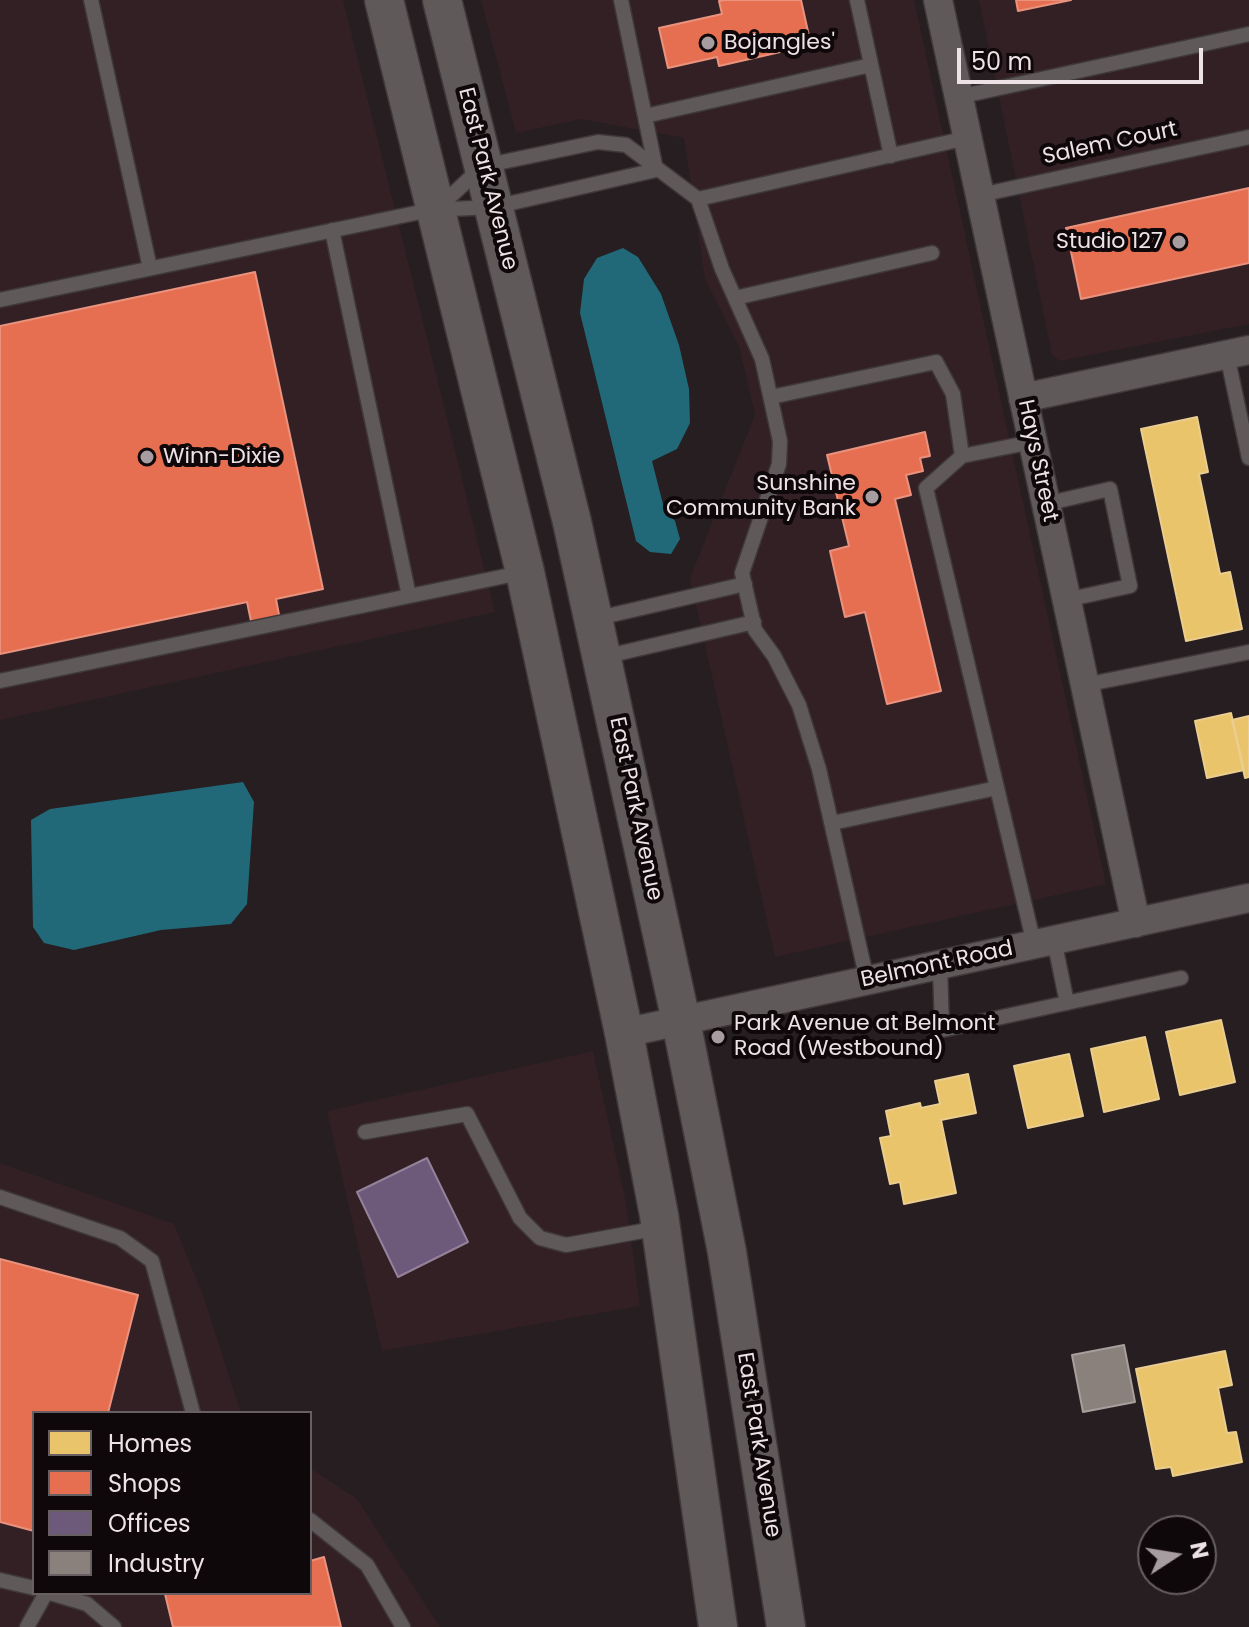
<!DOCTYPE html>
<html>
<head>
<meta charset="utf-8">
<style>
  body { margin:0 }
  #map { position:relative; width:1249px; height:1627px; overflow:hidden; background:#261e20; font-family:Poppins,sans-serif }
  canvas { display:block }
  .legend { position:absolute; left:32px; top:1411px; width:280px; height:184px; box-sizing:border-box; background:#0e080a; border:2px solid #675f62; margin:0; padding:10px 14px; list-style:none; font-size:24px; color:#ede2e5 }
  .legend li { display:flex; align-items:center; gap:16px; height:40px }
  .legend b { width:40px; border:2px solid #675f62 }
  .north { position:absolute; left:1137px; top:1515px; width:80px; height:80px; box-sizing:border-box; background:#0e080a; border:2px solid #675f62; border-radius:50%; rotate:78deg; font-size:22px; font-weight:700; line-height:32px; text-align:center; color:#ede2e5 }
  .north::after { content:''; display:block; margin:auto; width:28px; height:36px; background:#a79da0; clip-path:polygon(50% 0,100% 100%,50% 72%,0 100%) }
  .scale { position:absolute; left:957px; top:48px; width:246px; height:36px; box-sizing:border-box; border:4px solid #ede2e5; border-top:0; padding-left:10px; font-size:24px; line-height:28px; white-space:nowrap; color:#ede2e5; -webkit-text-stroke:6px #0e080a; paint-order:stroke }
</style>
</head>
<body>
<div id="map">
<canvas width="1249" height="1627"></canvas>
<ul class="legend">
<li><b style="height:22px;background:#e9c46a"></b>Homes</li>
<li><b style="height:22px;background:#e76f51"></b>Shops</li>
<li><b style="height:22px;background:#6d597a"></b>Offices</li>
<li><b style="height:22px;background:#8a817c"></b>Industry</li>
</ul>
<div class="north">N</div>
<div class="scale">50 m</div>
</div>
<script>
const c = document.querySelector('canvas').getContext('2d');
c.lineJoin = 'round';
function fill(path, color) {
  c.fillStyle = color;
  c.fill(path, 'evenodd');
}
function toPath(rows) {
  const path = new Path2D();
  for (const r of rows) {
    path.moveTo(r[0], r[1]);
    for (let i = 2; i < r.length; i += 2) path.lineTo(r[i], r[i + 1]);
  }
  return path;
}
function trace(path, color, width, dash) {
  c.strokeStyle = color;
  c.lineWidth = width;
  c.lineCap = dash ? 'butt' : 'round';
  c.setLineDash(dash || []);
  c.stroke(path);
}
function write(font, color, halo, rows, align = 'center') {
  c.font = font + ' Poppins,sans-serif';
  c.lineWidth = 8;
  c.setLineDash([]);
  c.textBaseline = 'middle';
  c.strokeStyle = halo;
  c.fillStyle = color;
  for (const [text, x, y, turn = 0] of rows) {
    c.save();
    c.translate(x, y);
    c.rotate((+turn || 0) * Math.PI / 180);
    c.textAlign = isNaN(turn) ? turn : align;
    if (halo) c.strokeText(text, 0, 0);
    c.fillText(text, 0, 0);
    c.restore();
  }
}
const built = toPath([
  [0,0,343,0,495,612,0,720],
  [481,0,914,0,1106,884,775,957,690,578,755,415,739,346,705,279,684,138,581,119,516,133],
  [979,0,1249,0,1249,324,1060,361,1052,355],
  [593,1051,626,1203,640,1306,382,1351,327,1111],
  [0,1163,174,1224,203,1295,241,1413,34,1413,34,1593,310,1593,310,1468,357,1499,440,1627,0,1627]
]);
const water = toPath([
  [623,248,638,257,661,294,679,345,689,389,690,423,677,449,652,461,664,508,675,521,680,539,671,554,650,552,636,541,580,313,584,279,597,258],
  [243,782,254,802,247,904,231,924,161,930,74,950,44,943,33,927,31,820,50,809]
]);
const homes = toPath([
  [1197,417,1208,472,1199,474,1220,574,1230,572,1242,629,1186,641,1141,429,1197,417],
  [1231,713,1244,770,1207,778,1195,721,1231,713],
  [1249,716,1249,777,1245,778,1232,720,1249,716],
  [1221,1020,1235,1082,1180,1095,1166,1032,1221,1020],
  [1145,1037,1159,1099,1104,1112,1091,1049,1145,1037],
  [1069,1054,1083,1116,1028,1128,1014,1066,1069,1054],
  [968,1074,976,1113,941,1120,956,1193,904,1204,900,1182,890,1184,880,1138,891,1136,886,1111,920,1103,921,1108,940,1104,935,1081,968,1074],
  [1225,1351,1232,1385,1218,1388,1227,1433,1236,1432,1242,1462,1173,1476,1171,1467,1156,1469,1136,1369,1225,1351]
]);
const shops = toPath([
  [725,0,801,0,811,45,719,66,717,57,668,68,659,28,722,14,719,1,725,0],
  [1016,0,1071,0,1018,11,1016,0],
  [1249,188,1249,263,1081,299,1066,228,1249,188],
  [255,272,323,589,276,599,280,620,252,626,247,602,0,654,0,326,255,272],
  [925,432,930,456,920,458,923,471,906,475,911,495,895,499,941,691,887,704,865,612,845,617,830,551,849,546,827,455,925,432],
  [0,1259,138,1295,108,1413,34,1413,34,1531,0,1522,0,1259],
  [324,1557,341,1627,173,1627,165,1594,310,1593,310,1561,324,1557]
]);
const offices = toPath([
  [427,1158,468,1242,398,1277,357,1192,427,1158]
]);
const industry = toPath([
  [1124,1345,1135,1402,1083,1412,1072,1355,1124,1345]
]);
const lane = toPath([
  [91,0,150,268],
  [621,0,656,170],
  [857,0,891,156],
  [958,97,1249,34],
  [645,116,871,65],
  [980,195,1249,137],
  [698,199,967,138],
  [440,206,483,166,598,142,626,145,698,199,722,269,762,359,780,441,779,464,742,573,755,630,774,656,799,705,819,769,867,980],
  [332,230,409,596],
  [735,298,932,253],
  [0,300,430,210,494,207,656,170],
  [1227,355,1249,458],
  [771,397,936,362,953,394,962,456],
  [1032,442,962,456,926,488,1034,944],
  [1045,504,1110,489,1130,586,1066,600],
  [594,619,745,584],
  [603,657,754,622],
  [0,681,525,572],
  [1084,685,1249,652],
  [832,823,997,788],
  [1054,940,1067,1003],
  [940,965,942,1030,1181,978],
  [365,1132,467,1114,520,1218,540,1238,566,1245,659,1228],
  [0,1197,120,1238,152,1261,193,1413],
  [310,1520,367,1565,403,1627],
  [0,1580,34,1588],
  [50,1593,87,1604,114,1627],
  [27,1627,46,1593]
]);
const street = toPath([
  [938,0,1136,923],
  [1023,398,1249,350],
  [624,1033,1249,898]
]);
const secondary = toPath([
  [384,0,525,572,624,1033,659,1215,718,1627],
  [442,0,572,522,681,1021,727,1252,786,1627]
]);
const markers = [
  [708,43,8,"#a79da0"],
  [1179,242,8,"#a79da0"],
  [147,457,8,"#a79da0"],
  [872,497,8,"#a79da0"],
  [718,1037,8,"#a79da0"]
];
const poiNames = [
  ["Bojangles'",724,43],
  ["Studio 127",1163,242,"right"],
  ["Winn-Dixie",163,457],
  ["Sunshine",856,484,"right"],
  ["Community Bank",856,509,"right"],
  ["Park Avenue at Belmont",734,1024],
  ["Road (Westbound)",734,1049]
];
const streetNames = [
  ["Salem Court",1110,144,-12],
  ["East Park Avenue",487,179,76],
  ["Hays Street",1037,461,78],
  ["East Park Avenue",635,809,78],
  ["Belmont Road",937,965,-12],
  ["East Park Avenue",758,1445,81]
];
fill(built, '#332025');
fill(water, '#216978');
fill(homes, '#e9c46a');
trace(homes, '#eacd8f', 2);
fill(shops, '#e76f51');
trace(shops, '#e9927d', 2);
fill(offices, '#6d597a');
trace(offices, '#93829a', 2);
fill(industry, '#8a817c');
trace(industry, '#a89e9c', 2);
trace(lane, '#3f383a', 17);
trace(street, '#3f383a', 31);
trace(secondary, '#3f383a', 41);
trace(lane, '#5f595a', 14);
trace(street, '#5f595a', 28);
trace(secondary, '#5f595a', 38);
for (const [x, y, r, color] of markers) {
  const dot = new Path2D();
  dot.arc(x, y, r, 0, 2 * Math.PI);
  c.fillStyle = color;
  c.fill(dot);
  trace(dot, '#0e080a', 3);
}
write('22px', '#ede2e5', '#0e080a', poiNames, 'left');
write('22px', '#ede2e5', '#0e080a', streetNames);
</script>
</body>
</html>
